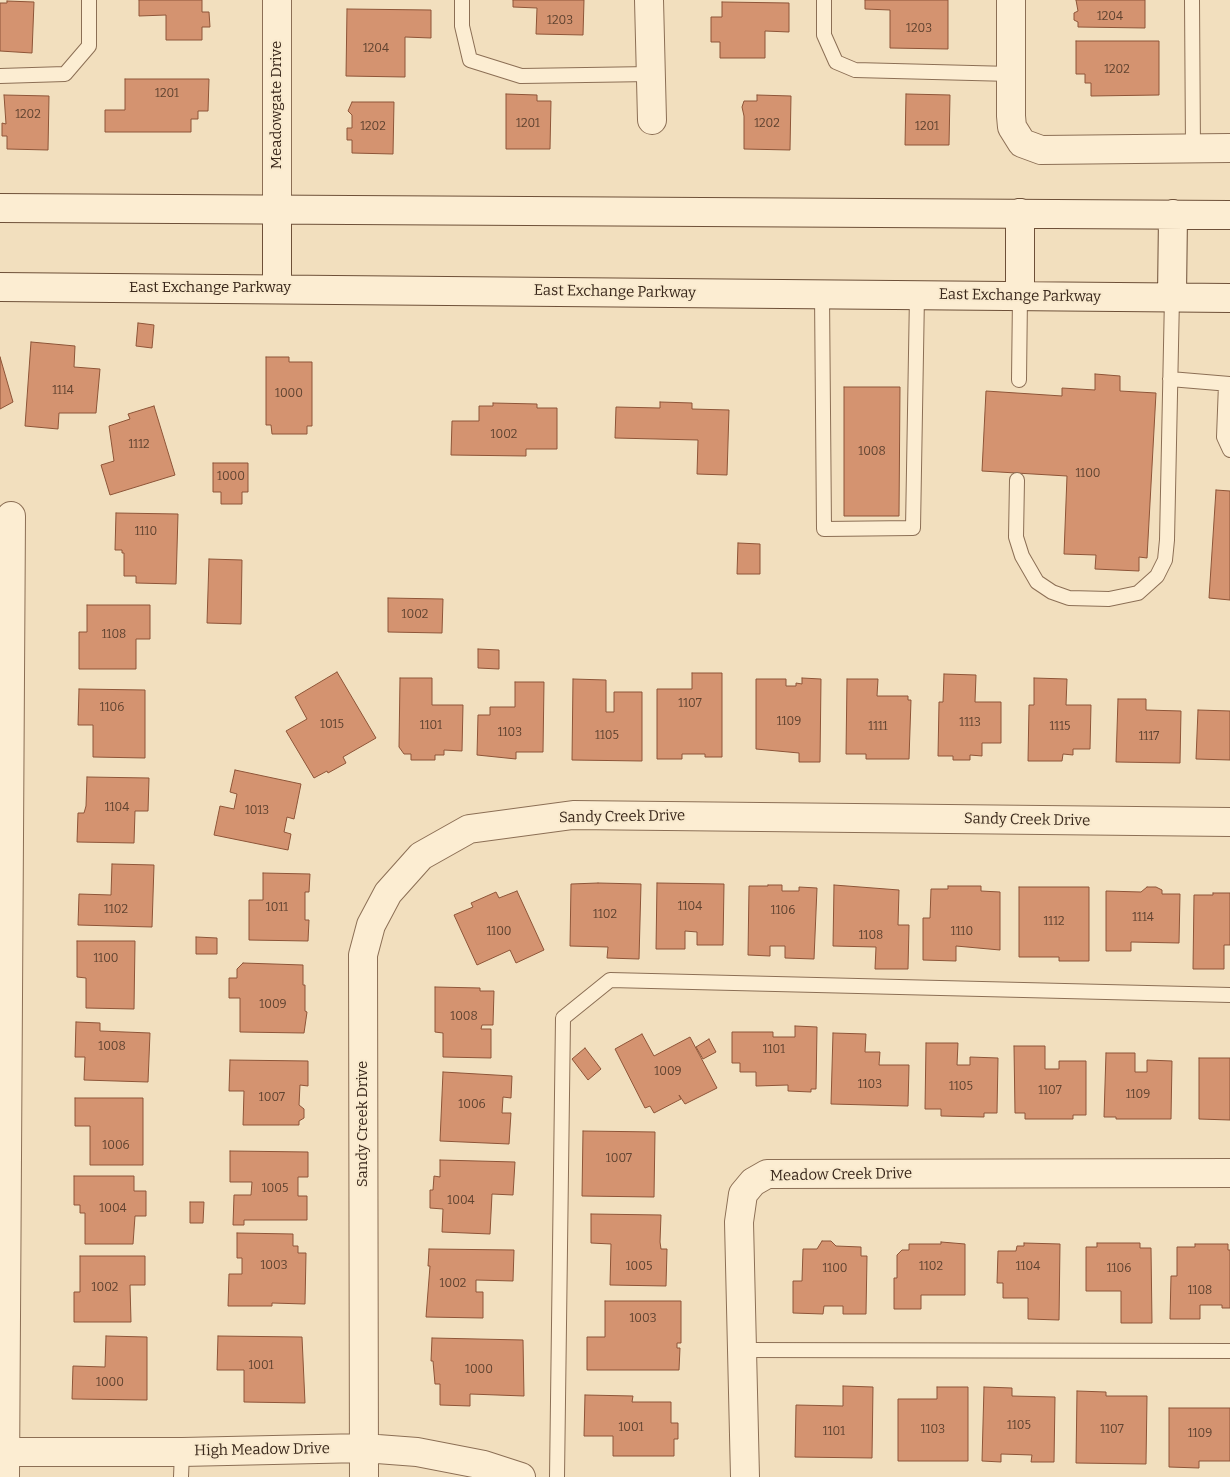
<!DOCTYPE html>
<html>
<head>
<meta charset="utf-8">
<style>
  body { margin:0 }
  canvas { display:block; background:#f2dfbe }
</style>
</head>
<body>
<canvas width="1230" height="1477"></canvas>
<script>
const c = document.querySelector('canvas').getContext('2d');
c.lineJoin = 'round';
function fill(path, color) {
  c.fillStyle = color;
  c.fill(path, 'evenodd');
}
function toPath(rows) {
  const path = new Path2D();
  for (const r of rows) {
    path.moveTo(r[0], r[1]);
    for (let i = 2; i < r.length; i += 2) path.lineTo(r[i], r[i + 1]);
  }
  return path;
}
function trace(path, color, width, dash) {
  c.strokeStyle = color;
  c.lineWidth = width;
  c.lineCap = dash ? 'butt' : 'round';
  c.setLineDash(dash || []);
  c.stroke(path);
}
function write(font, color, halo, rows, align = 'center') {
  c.font = font + ' Bitter,serif';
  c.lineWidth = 4;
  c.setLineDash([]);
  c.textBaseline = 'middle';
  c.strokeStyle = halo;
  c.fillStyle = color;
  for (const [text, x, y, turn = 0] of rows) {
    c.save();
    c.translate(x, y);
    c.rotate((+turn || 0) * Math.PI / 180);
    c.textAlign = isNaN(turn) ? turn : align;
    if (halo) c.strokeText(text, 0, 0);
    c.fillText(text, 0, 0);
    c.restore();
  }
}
const building = toPath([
  [139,0,202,0,202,12,209,12,210,27,202,27,202,40,166,40,166,15,139,16,139,0],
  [513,0,584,0,583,35,536,34,537,8,513,7,513,0],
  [865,0,948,0,948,49,890,48,890,10,865,9,865,0],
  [1076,0,1145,0,1145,28,1078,27,1078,22,1074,20,1074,13,1078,11,1076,0],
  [7,1,34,2,32,53,0,51,0,3,7,3,7,1],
  [722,2,789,3,789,32,765,31,765,58,720,58,720,42,711,42,711,17,722,17,722,2],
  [347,9,431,10,431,38,405,37,405,77,346,76,347,9],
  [1076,41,1159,41,1159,95,1091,96,1091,83,1085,83,1085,74,1076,74,1076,41],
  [125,79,209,79,208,111,198,111,198,119,191,119,191,132,105,132,105,110,125,110,125,79],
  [506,94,537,95,537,101,551,101,550,149,506,149,506,94],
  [906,94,950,95,949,145,905,145,906,94],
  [4,95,49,96,48,150,7,149,7,136,2,136,2,123,6,124,4,95],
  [757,95,791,96,790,150,744,149,744,116,742,107,744,101,757,101,757,95],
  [352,102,394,102,393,154,352,153,352,140,347,140,347,128,352,128,352,115,348,111,352,102],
  [138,323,154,325,152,348,136,346,138,323],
  [31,342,75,346,74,367,100,369,96,413,59,413,58,429,25,426,31,342],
  [0,357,13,402,0,409,0,357],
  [266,357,289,357,289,362,312,362,312,426,307,426,307,434,272,434,271,425,266,425,266,357],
  [1095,374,1120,376,1120,391,1156,393,1147,558,1139,557,1139,571,1095,569,1096,555,1064,554,1067,476,982,471,986,391,1062,396,1062,388,1095,390,1095,374],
  [844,387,900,387,899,516,844,516,844,387],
  [660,402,692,403,692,409,729,410,727,475,697,474,698,440,615,438,616,407,660,408,660,402],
  [493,403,537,404,537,408,557,408,557,449,526,449,526,456,451,455,452,421,479,421,479,406,493,406,493,403],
  [154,406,175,475,110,495,101,465,114,461,109,426,130,419,128,414,154,406],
  [213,463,248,463,248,492,242,492,242,504,221,504,221,492,213,492,213,463],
  [1216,490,1230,491,1230,600,1209,598,1216,490],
  [116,513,178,514,176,584,136,583,136,576,124,576,124,553,122,553,122,550,115,550,116,513],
  [738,543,760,544,760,574,737,574,738,543],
  [209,559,242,560,241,624,207,623,209,559],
  [388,598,443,599,442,633,388,632,388,598],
  [87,605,150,605,150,639,136,639,136,669,79,669,79,632,87,632,87,605],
  [478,649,499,650,499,669,478,668,478,649],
  [337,672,376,738,343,757,346,763,328,773,327,771,314,778,286,731,307,719,295,697,337,672],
  [692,673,722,673,722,757,705,757,705,754,682,754,682,759,657,759,657,689,692,689,692,673],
  [944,674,976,675,975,702,1001,702,1001,743,982,743,982,756,970,755,970,760,953,760,953,756,938,756,939,702,943,702,944,674],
  [400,678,432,678,432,705,463,705,462,751,444,750,444,755,435,755,435,760,411,760,411,754,404,754,399,747,400,678],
  [802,678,821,679,820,762,799,762,799,753,756,749,756,679,786,679,786,686,796,686,796,683,802,684,802,678],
  [1034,678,1067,679,1066,705,1091,705,1090,749,1073,749,1073,755,1063,754,1062,761,1028,761,1029,705,1034,705,1034,678],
  [573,679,606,680,606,712,614,712,614,692,642,692,642,761,572,760,573,679],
  [847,679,878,679,877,696,908,696,908,700,911,700,909,759,866,759,866,754,846,754,847,679],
  [515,682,544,682,543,752,516,752,516,759,477,755,478,715,490,715,490,707,515,707,515,682],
  [79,689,145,690,145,758,93,757,93,725,78,725,79,689],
  [1118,699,1146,699,1146,710,1181,711,1180,763,1116,762,1118,699],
  [1198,710,1230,711,1230,760,1196,759,1198,710],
  [235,770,301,784,294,819,287,817,284,832,291,834,288,850,214,835,220,806,234,809,237,794,230,792,235,770],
  [87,777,149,778,148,811,135,811,134,843,77,842,78,813,84,813,86,806,87,777],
  [112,864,154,865,152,927,78,925,79,894,111,895,112,864],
  [263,873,310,874,309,892,305,892,305,920,309,920,308,941,249,940,249,900,263,900,263,873],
  [598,883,641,884,639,959,607,958,608,947,570,946,571,884,598,883],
  [657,883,724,884,723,945,697,945,697,932,685,931,685,949,656,949,657,883],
  [768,885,782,885,782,891,799,891,799,887,817,888,814,959,785,958,785,946,770,946,770,956,748,955,749,886,768,886,768,885],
  [834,885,899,890,898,925,909,925,908,969,875,969,876,947,833,946,834,885],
  [948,886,981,886,981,891,1000,892,1000,950,956,946,956,961,923,960,923,918,930,918,931,889,948,889,948,886],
  [1019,887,1089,887,1089,961,1059,961,1059,957,1019,957,1019,887],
  [1147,887,1156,887,1162,890,1162,894,1180,894,1179,943,1131,942,1131,951,1106,951,1106,891,1141,892,1147,887],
  [517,891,544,950,516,963,510,950,477,965,454,915,473,907,471,903,496,892,499,898,517,891],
  [1213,893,1230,893,1230,945,1224,945,1224,969,1193,969,1194,895,1213,895,1213,893],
  [196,937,217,938,217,954,196,954,196,937],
  [77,941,135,941,134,1009,86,1008,86,978,77,977,77,941],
  [243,963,303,965,303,985,305,985,305,1011,307,1012,304,1033,240,1032,240,998,229,998,229,978,237,978,237,969,243,963],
  [435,987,480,988,480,991,494,991,493,1025,482,1025,481,1029,491,1029,491,1058,443,1057,443,1033,435,1032,435,987],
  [76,1022,100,1023,100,1031,150,1033,148,1082,84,1080,85,1057,75,1057,76,1022],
  [795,1026,817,1027,816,1089,811,1089,811,1092,788,1091,788,1085,756,1086,756,1072,740,1072,740,1063,732,1063,732,1032,773,1032,773,1037,795,1037,795,1026],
  [833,1033,866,1034,865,1052,880,1052,879,1065,909,1065,908,1106,831,1104,833,1033],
  [642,1034,654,1056,690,1037,717,1088,685,1104,679,1095,681,1099,654,1113,650,1106,645,1108,615,1049,642,1034],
  [709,1039,716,1052,703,1059,696,1047,709,1039],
  [926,1043,958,1043,957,1065,970,1065,970,1057,998,1058,997,1113,984,1113,984,1117,941,1116,941,1109,925,1109,926,1043],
  [1014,1046,1045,1046,1045,1069,1059,1069,1059,1061,1086,1061,1086,1115,1073,1115,1073,1119,1025,1119,1025,1113,1015,1113,1014,1046],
  [585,1048,601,1069,588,1080,572,1059,585,1048],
  [1106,1053,1135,1053,1135,1072,1147,1072,1147,1060,1172,1061,1171,1119,1116,1119,1116,1117,1104,1117,1106,1053],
  [1199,1058,1230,1058,1230,1120,1199,1119,1199,1058],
  [230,1060,308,1061,308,1086,300,1085,299,1105,304,1109,304,1118,299,1121,299,1125,243,1125,244,1091,229,1091,230,1060],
  [443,1072,512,1076,511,1098,503,1097,502,1113,511,1113,509,1144,440,1141,443,1072],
  [75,1098,143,1098,143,1165,90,1165,90,1126,75,1126,75,1098],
  [583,1131,655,1132,654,1197,582,1196,583,1131],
  [230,1151,308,1152,308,1177,298,1177,298,1196,307,1196,307,1220,244,1220,244,1225,233,1225,234,1195,251,1195,252,1182,230,1182,230,1151],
  [440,1160,515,1162,513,1195,492,1194,490,1234,442,1232,443,1209,430,1208,430,1190,433,1190,434,1176,440,1177,440,1160],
  [74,1176,134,1176,134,1191,146,1191,146,1216,135,1216,133,1244,85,1244,85,1213,80,1213,80,1205,74,1205,74,1176],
  [190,1202,204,1202,203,1223,190,1223,190,1202],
  [591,1214,661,1215,660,1242,661,1249,667,1249,666,1286,610,1285,611,1244,591,1243,591,1214],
  [237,1233,293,1234,293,1246,298,1246,298,1253,306,1253,305,1304,272,1303,272,1306,228,1306,229,1274,242,1274,242,1258,237,1258,237,1233],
  [822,1241,831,1241,836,1246,861,1247,861,1256,867,1256,866,1314,843,1314,843,1306,824,1306,823,1314,793,1313,793,1281,802,1281,803,1249,817,1249,822,1241],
  [941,1242,965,1244,965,1295,921,1295,921,1309,894,1309,894,1278,897,1278,897,1255,902,1250,909,1250,909,1244,941,1244,941,1242],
  [1024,1243,1060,1244,1059,1320,1028,1319,1028,1298,1003,1298,1003,1283,997,1283,998,1251,1016,1251,1017,1246,1024,1246,1024,1243],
  [1097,1243,1140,1243,1140,1248,1151,1248,1152,1323,1121,1323,1121,1291,1086,1291,1086,1247,1097,1247,1097,1243],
  [1195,1244,1228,1244,1228,1250,1230,1250,1230,1308,1222,1308,1222,1305,1200,1305,1200,1319,1170,1319,1171,1276,1177,1276,1177,1247,1195,1247,1195,1244],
  [429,1249,514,1250,513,1281,476,1280,476,1292,483,1292,483,1318,426,1317,430,1266,428,1266,429,1249],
  [80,1256,145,1256,145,1285,130,1285,131,1322,74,1322,74,1292,80,1292,80,1256],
  [605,1301,681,1301,681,1343,677,1343,677,1348,680,1348,679,1370,587,1370,587,1337,605,1337,605,1301],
  [106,1336,147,1337,147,1400,72,1399,73,1366,105,1367,106,1336],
  [218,1336,302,1337,305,1403,244,1402,244,1370,217,1370,218,1336],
  [432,1338,523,1340,524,1396,470,1394,470,1406,440,1405,440,1384,435,1384,433,1361,431,1361,432,1338],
  [843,1386,873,1387,872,1458,795,1457,796,1405,843,1406,843,1386],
  [937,1387,968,1387,968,1461,898,1461,898,1399,937,1399,937,1387],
  [984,1387,1012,1388,1012,1396,1055,1397,1054,1462,1031,1462,1032,1455,1001,1454,1001,1462,982,1461,984,1387],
  [1077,1391,1106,1392,1106,1396,1147,1396,1146,1464,1076,1463,1077,1391],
  [585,1395,633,1396,632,1402,671,1402,671,1423,678,1423,678,1439,674,1439,674,1456,613,1456,613,1436,584,1436,585,1395],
  [1169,1408,1230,1408,1230,1461,1199,1461,1199,1468,1169,1467,1169,1408]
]);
const service = toPath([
  [462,0,462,26,470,60,521,76,651,74],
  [824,0,824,35,836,62,855,70,1011,74],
  [1192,0,1193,148],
  [0,76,65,74,89,46,89,0],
  [822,294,824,529,913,528,917,295],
  [1170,379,1230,384],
  [1019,380,1020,296],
  [1226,384,1224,437,1230,450],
  [1017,480,1016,537,1022,556,1037,582,1052,592,1069,598,1109,599,1138,593,1157,576,1165,560,1167,540,1172,297],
  [742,1350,1230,1351],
  [181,1477,182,1452],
  [557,1477,563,1018,610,980,1230,995]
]);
const minor = toPath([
  [649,0,652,120],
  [1011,0,1011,116,1012,127,1022,143,1041,150,1230,148],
  [277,209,277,0],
  [0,1452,182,1452,364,1448,417,1452,484,1465,521,1477],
  [5,1477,11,516],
  [364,1477,363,955,371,925,388,893,421,856,469,829,573,815,1230,822],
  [745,1477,739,1222,743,1194,753,1182,767,1174,1230,1173]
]);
const secondary = toPath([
  [0,208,1230,215],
  [277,209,277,289],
  [1020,213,1020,296],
  [0,287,1230,298],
  [1172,297,1173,214]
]);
const numberNames = [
  ["1204",1110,17],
  ["1203",560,21],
  ["1203",919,29],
  ["1204",376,49],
  ["1202",1117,70],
  ["1201",167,94],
  ["1202",28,115],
  ["1201",528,124],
  ["1202",767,124],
  ["1202",373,127],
  ["1201",927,127],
  ["1114",63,391],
  ["1000",289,394],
  ["1002",504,435],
  ["1112",139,445],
  ["1008",872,452],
  ["1100",1088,474],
  ["1000",231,477],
  ["1110",146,532],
  ["1002",415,615],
  ["1108",114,635],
  ["1107",690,704],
  ["1106",112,708],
  ["1109",789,722],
  ["1113",970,723],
  ["1015",332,725],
  ["1101",431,726],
  ["1111",878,727],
  ["1115",1060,727],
  ["1103",510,733],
  ["1105",607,736],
  ["1117",1149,737],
  ["1104",117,808],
  ["1013",257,811],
  ["1104",690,907],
  ["1011",277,908],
  ["1102",116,910],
  ["1106",783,911],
  ["1102",605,915],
  ["1114",1143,918],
  ["1112",1054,922],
  ["1100",499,932],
  ["1110",962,932],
  ["1108",871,936],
  ["1100",106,959],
  ["1009",273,1005],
  ["1008",464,1017],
  ["1008",112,1047],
  ["1101",774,1050],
  ["1009",668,1072],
  ["1103",870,1085],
  ["1105",961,1087],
  ["1107",1050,1091],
  ["1109",1138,1095],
  ["1007",272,1098],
  ["1006",472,1105],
  ["1006",116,1146],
  ["1007",619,1159],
  ["1005",275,1189],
  ["1004",461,1201],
  ["1004",113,1209],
  ["1003",274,1266],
  ["1005",639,1267],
  ["1102",931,1267],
  ["1104",1028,1267],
  ["1100",835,1269],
  ["1106",1119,1269],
  ["1002",453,1284],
  ["1002",105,1288],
  ["1108",1200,1291],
  ["1003",643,1319],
  ["1001",261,1366],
  ["1000",479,1370],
  ["1000",110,1383],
  ["1105",1019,1426],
  ["1001",631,1428],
  ["1103",933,1430],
  ["1107",1112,1430],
  ["1101",834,1432],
  ["1109",1200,1434]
];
const streetNames = [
  ["Meadowgate Drive",277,105,-90],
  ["East Exchange Parkway",210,288],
  ["East Exchange Parkway",615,292,1],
  ["East Exchange Parkway",1020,296,1],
  ["Sandy Creek Drive",622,817,-1],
  ["Sandy Creek Drive",1027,820,1],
  ["Sandy Creek Drive",363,1124,-90],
  ["Meadow Creek Drive",841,1175,-1],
  ["High Meadow Drive",262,1450,-1]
];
fill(building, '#d49370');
trace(building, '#8e5538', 1);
trace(service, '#8c6f55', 16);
trace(minor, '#8c6f55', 30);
trace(secondary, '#6e5038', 30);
trace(service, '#fcedd2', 14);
trace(minor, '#fcedd2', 28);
trace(secondary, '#fcedd2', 28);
write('12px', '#604330', null, numberNames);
write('15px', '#3a281b', '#f9eace', streetNames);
</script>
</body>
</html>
